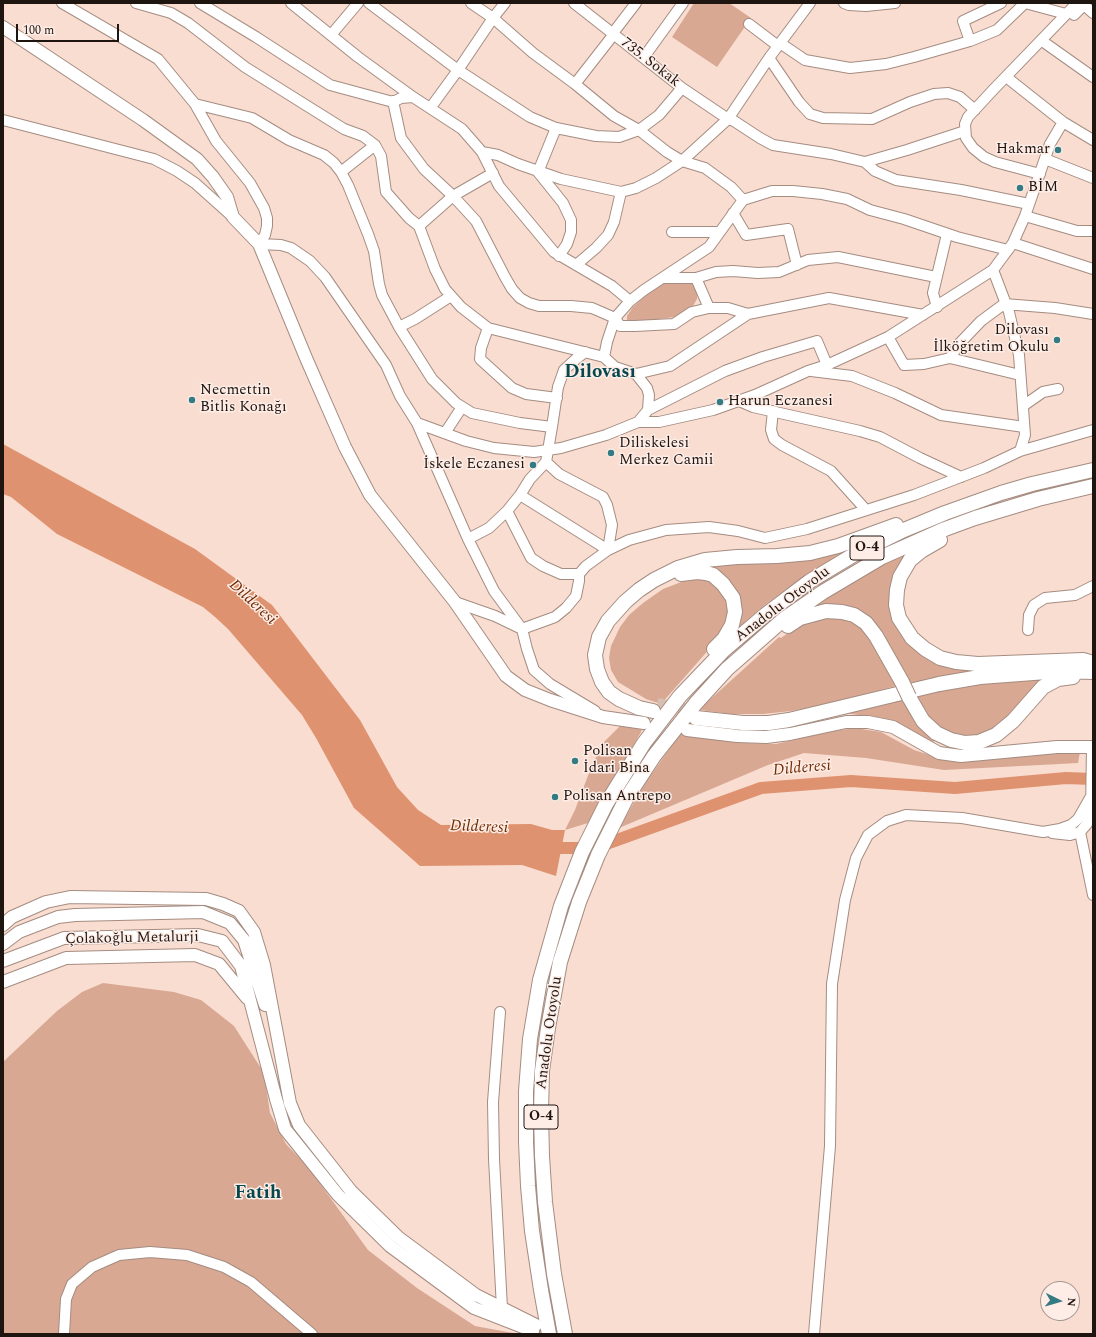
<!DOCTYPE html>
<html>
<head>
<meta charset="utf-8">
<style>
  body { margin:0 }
  #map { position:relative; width:1096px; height:1337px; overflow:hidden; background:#f9ddd1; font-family:Spectral,serif }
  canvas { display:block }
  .frame { position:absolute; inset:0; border:4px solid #1e1511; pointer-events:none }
  .north { position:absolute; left:1040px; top:1281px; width:40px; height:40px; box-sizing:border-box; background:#feede6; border:1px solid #a49791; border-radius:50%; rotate:95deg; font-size:11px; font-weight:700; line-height:16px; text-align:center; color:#1e1511 }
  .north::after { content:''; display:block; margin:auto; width:14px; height:18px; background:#347b84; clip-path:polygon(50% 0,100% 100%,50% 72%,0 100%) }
  .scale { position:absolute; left:16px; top:24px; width:103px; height:18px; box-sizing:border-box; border:2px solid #1e1511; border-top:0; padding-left:5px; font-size:12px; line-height:14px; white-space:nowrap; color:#1e1511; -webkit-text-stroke:3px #feede6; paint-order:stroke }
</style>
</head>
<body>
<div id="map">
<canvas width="1096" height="1337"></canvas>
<div class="frame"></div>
<div class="north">N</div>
<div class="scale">100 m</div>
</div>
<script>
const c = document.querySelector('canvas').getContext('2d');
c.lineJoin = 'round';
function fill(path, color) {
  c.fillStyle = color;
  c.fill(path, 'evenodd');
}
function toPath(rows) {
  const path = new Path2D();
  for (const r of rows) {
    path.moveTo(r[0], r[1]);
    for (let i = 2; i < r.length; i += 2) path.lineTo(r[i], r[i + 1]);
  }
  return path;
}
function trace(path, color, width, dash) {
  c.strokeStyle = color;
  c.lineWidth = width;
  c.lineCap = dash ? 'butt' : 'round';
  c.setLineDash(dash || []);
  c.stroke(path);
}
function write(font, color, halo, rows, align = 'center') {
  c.font = font + ' Spectral,serif';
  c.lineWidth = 3;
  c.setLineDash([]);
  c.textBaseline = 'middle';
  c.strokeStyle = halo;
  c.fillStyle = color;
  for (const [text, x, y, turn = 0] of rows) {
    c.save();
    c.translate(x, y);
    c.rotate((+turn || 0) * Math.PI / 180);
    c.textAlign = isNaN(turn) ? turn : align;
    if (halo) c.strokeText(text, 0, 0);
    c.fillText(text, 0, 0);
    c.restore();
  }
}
const green = toPath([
  [694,3,729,3,751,18,717,67,672,37],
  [667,281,693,282,698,287,697,299,693,306,685,312,674,317,630,323,627,320,627,316,633,307,657,286],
  [850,549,793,584,763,606,736,630,739,618,705,565],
  [913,549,895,577,909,641,995,668,909,683,884,638,835,605,814,607,832,594,874,569],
  [697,576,717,583,729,605,729,619,719,638,661,704,646,699,618,682,611,670,609,658,611,646,620,627,629,615,643,603,663,589],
  [844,616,869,632,899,685,830,704,791,711,763,714,730,714,701,710,704,705,779,637,781,638,805,621],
  [1060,674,995,731,971,738,943,732,927,718,915,693,943,687],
  [902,696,935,737,933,743,883,718,843,713],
  [643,724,641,732,588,823,565,830,575,810,592,765,604,742,621,725],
  [855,728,881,732,914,750,939,758,1057,751,1080,752,1078,763,944,770,866,758,804,753,768,765,619,828,645,783,681,733,745,743,776,744,828,732],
  [103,983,174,992,201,1000,234,1026,264,1073,270,1113,286,1144,308,1167,368,1250,417,1288,475,1326,513,1333,529,1334,3,1334,3,1062,57,1011,82,992]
]);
const water = toPath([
  [3,444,195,549,272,605,360,720,397,787,418,810,441,825,531,824,552,830,565,830,556,876,522,865,420,866,354,808,316,738,302,715,228,629,215,617,203,607,57,534,11,497,3,494]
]);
const river = toPath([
  [546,848,595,848,761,788,851,781,955,788,1066,778,1093,779]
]);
const majorTunnel = toPath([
  [538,1332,542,1334]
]);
const highwayTunnel = toPath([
  [657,705,700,713]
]);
const minor = toPath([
  [62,3,158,59,195,104,216,141,250,183,264,208,267,218,267,226,265,235,259,244],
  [136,3,171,13,188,23,245,67,344,129,363,136,375,145,381,156,386,192,409,218,419,226],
  [200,3,256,37,330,85,393,102,401,98,413,97],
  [291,3,358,57,413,97,462,129,482,152,499,186,554,252,612,286,630,301],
  [369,3,458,70,530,117,556,128,596,136,619,137,639,130,667,152,682,161,705,168,731,187,743,200,709,247,644,290,630,301,615,318,607,342,604,357],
  [471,3,493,18,533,53,575,84],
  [574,3,682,88,728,119,734,121,760,138,773,145,831,154,865,162,907,150,965,131],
  [844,3,849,5,866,6,895,3],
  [1025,3,1066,14],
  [1084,5,1093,13],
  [1074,15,1086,3],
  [749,24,778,46],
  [613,33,636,3],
  [614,34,575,84,614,116,639,130,659,115,682,88],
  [331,35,358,3],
  [970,41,963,21,1001,3],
  [780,43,805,60,850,68,886,64,914,57,970,41,997,30,1025,3],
  [1045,43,1093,77],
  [644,57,683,3],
  [769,58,799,102,810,114,823,118,872,119,910,102,934,94,948,93,960,97,975,110],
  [1010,80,1063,122,1093,140],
  [393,101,401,138,424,169,453,196,476,221,505,277,512,289,520,298,529,303,539,306,571,306,592,308,615,318,620,326,635,326,674,324,692,312,709,308,728,308,748,314],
  [195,104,252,118,289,140,324,155,334,163,341,172,348,185,368,234,374,251,379,284,382,295,399,327,432,379,456,403,472,413,520,423,552,427,558,387,564,370,576,359,585,352],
  [431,107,458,70,493,18,505,3],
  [3,120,154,159,177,171,195,183,233,217],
  [556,128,538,172,563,203,571,220,571,232,567,244,559,256],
  [482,152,498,155,518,164,561,179,621,192,636,188,656,178,682,161,728,119,769,58,810,3],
  [1045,159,1093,178],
  [865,162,875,171,896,180,961,190,1029,204],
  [341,172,375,145],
  [1040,174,995,162,984,157,973,148,966,138,965,124,968,117,993,90,1077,3],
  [743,200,772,191,793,191,822,194,847,199,870,210,904,219,957,237,1008,250],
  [733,213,746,235,788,229,797,265],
  [1025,216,1077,231,1093,231],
  [672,232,720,232],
  [1013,243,1093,269],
  [259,244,281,245,291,248,310,261,325,277,386,365,400,396,417,423,468,539,494,591,522,629,495,616,455,602],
  [576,265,596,248,608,235,614,222,621,192],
  [993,270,1009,312,1019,355,1025,435,1020,451],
  [663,278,696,278,716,272,733,271,758,273,779,272,808,260,838,257,936,277],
  [696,278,709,308],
  [937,307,933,293,947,234],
  [399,327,415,319,451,296],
  [488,328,481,348,480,359,512,388,526,394,557,398],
  [888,337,904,365,924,364,950,358,1020,375],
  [950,358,959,344,981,321,1004,304,1055,308,1093,314],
  [811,371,852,376,895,393,941,415,1024,427],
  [636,374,670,366,748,314,829,298,923,315],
  [739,401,753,407,860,431,880,437,920,458,961,477],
  [1023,406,1043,392,1058,389],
  [648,410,725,371,763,357,817,341,827,365],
  [773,411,771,430,774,439,782,445,831,471,866,510],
  [638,422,659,422,713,410,755,395,808,371,827,365,888,337,993,270,1013,243,1025,216,1050,144,1063,122],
  [417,423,466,441,494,448,534,452,561,448,606,435,638,422,648,410,649,395,647,388,636,374,615,367,604,357,488,328,461,307,445,289,435,269,419,226,453,196,493,173],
  [445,433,462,407],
  [546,462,559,474,603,497,607,505,612,525,608,550],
  [520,495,608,550],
  [507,511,531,558,543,566,561,574,579,574,586,566,608,550,629,540,666,530,709,527,738,531,765,538,807,529,914,495,984,468,1020,451,1093,430],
  [468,539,489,528,507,511,520,495,530,479,546,462,552,427],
  [579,574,579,581,576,596,566,608,555,617,522,629,527,649,534,670,550,684,595,711],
  [1028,630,1029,615,1034,605,1045,598,1075,595,1093,586],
  [1080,832,1093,895],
  [1052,833,1070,835,1080,832,1087,824,1091,812,1092,747],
  [500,1012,493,1102,494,1159,502,1308],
  [64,1334,66,1299,72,1284,92,1267,119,1255,150,1252,187,1255,224,1267,251,1282,312,1334],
  [814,1334,830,1146,832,984,845,900,856,858,868,835,887,821,906,815,962,818,1043,832,1060,829,1071,825,1078,819,1090,798]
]);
const major = toPath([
  [3,27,143,120,197,159,213,177,227,197,233,217,259,244,306,358,345,447,370,495,455,602,506,676,525,690,550,700,603,717,644,723],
  [687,730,737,736,766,737,790,734,846,722,868,722,893,727,939,753,961,756,1057,747,1093,747],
  [3,925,12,917,46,902,70,897,206,899,223,904,239,911,254,932,264,965,290,1103,299,1125,351,1191,398,1237,476,1295,536,1325],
  [3,944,19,932,58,917,75,915,203,912,230,923,244,940,265,1005],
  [3,961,64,938,198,935,222,941,241,966,276,1099,285,1129,338,1195,390,1246,474,1308,533,1331],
  [3,982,66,958,195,955,219,964,247,998]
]);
const highway = toPath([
  [940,540,921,551,910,560,900,577,897,590,896,605,899,618,912,638,925,649,940,658,956,662,978,664,1083,660,1093,663],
  [681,574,697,572,706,573,713,575,723,584,733,598,735,612,732,625,724,639,714,649],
  [788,626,800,618,826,611,842,612,854,615,866,623,876,636,902,682],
  [909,697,923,721,936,733,951,740,965,743,979,742,996,735,1013,721,1043,687,1058,679,1073,677],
  [653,711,639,708,619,699,609,692,602,682,597,669,595,655,599,637,608,621,625,602,639,590,654,580,678,568,705,560,737,557,777,556,810,553,838,546,896,525],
  [696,718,743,723,769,723,789,720,939,684,980,677,1060,671,1093,672],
  [549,1334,541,1290,532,1231,528,1186,526,1142,526,1091,530,1039,540,980,561,906,582,852,606,804,644,743,680,696,724,650,765,615,810,581,855,554,904,530,945,513,1001,493,1032,484,1093,470],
  [565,1334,554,1274,545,1202,542,1156,541,1113,542,1071,548,1028,560,962,579,902,598,855,626,799,654,756,696,703,727,669,784,619,823,592,882,557,945,529,975,518,1038,499,1093,486]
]);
const highwayBridge = toPath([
  [902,682,909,697]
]);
const markers = [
  [1058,150,4,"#347b84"],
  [1020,188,4,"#347b84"],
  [1057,340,4,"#347b84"],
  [192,400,4,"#347b84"],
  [720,402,4,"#347b84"],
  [611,453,4,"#347b84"],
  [533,465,4,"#347b84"],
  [575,761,4,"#347b84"],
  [555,797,4,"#347b84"]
];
const shields = [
  [867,548,34],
  [541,1117,34]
];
const shieldNames = [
  ["O-4",867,548],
  ["O-4",541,1117]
];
const streetNames = [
  ["735. Sokak",650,63,38],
  ["Anadolu Otoyolu",783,605,-37],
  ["Çolakoğlu Metalurji",132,939,-1],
  ["Anadolu Otoyolu",550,1033,-82]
];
const poiNames = [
  ["Hakmar",1050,150,"right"],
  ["BİM",1028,188],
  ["Dilovası",1049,331,"right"],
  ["İlköğretim Okulu",1049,348,"right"],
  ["Necmettin",200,391],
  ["Bitlis Konağı",200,408],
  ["Harun Eczanesi",728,402],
  ["Diliskelesi",619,444],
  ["Merkez Camii",619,461],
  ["İskele Eczanesi",525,465,"right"],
  ["Polisan",583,752],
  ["İdari Bina",583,769],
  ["Polisan Antrepo",563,797]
];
const waterNames = [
  ["Dilderesi",252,603,43],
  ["Dilderesi",802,769,-5],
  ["Dilderesi",479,828,2]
];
const districtNames = [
  ["Dilovası",600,373],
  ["Fatih",258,1194]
];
fill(green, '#d8a893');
fill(water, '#df926f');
trace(river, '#df926f', 12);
trace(majorTunnel, '#d8bfb4', 12, [12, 6]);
trace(highwayTunnel, '#d8bfb4', 14, [14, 7]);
trace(minor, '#a58c81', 12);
trace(major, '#a58c81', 14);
trace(highway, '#a58c81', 16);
trace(minor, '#fff', 10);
trace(major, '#fff', 12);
trace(highway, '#fff', 14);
trace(highwayBridge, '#a58c81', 16, []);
trace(highwayBridge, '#fff', 14);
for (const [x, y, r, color] of markers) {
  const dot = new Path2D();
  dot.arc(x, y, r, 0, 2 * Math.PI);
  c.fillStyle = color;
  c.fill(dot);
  trace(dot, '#feede6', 1.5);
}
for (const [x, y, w] of shields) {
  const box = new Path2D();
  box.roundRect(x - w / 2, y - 12, w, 24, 3);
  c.fillStyle = '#feede6';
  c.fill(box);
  trace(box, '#1e1511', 1);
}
write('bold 14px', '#1e1511', null, shieldNames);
write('15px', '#1e1511', '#feede6', streetNames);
write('15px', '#1e1511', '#feede6', poiNames, 'left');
write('italic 16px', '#702b01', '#feede6', waterNames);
write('bold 19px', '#06474e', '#feede6', districtNames);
</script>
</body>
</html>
